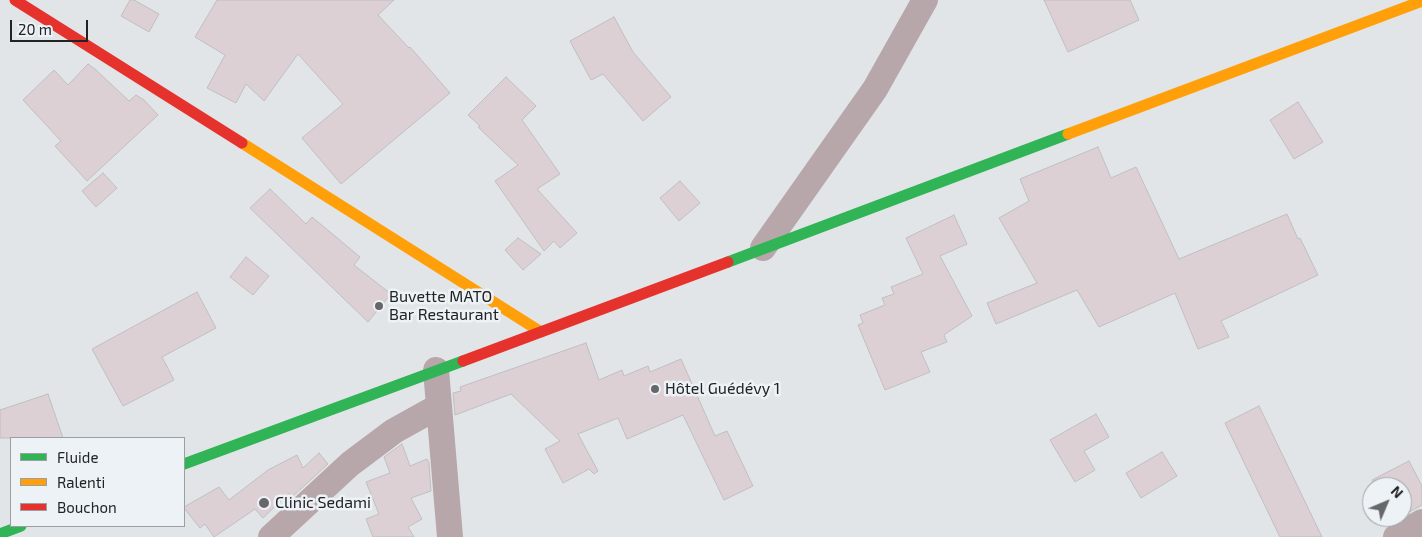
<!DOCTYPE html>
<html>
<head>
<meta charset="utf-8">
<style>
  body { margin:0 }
  #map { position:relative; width:1422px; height:537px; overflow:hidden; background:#e2e5e7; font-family:"Exo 2",sans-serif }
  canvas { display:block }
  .legend { position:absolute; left:10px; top:437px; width:175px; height:90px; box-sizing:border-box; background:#edf2f7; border:1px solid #9b9fa3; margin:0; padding:6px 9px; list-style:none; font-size:15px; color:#212324 }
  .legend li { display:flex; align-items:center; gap:10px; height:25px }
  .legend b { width:25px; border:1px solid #9b9fa3 }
  .north { position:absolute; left:1362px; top:477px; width:50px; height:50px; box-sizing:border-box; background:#edf2f7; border:1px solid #9b9fa3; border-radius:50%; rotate:45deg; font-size:14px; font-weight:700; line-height:20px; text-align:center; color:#212324 }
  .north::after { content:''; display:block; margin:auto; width:18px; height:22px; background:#656768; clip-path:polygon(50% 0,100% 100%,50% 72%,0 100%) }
  .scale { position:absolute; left:10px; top:20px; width:78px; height:22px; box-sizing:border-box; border:2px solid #212324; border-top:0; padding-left:6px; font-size:15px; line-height:18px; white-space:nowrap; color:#212324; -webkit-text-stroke:4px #edf2f7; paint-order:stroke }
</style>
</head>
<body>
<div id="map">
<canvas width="1422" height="537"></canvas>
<ul class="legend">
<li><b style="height:6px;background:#30b455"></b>Fluide</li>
<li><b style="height:6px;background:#ff9f0a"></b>Ralenti</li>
<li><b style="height:6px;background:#e5322d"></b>Bouchon</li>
</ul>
<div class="north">N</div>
<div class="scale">20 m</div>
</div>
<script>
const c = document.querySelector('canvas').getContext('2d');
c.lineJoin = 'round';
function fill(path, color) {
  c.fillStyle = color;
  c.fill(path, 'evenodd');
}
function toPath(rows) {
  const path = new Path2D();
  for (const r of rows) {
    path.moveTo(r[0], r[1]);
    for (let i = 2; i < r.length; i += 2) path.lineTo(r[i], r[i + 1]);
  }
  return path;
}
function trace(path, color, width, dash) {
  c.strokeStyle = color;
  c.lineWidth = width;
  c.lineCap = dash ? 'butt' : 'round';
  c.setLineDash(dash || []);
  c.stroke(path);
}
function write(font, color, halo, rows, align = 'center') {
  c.font = font + ' "Exo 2",sans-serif';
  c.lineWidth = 5;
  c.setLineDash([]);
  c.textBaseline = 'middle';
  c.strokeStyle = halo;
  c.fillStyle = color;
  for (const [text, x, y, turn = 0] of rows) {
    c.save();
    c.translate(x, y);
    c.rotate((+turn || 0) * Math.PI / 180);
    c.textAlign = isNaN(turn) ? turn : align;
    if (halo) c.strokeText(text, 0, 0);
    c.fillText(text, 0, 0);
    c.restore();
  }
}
const building = toPath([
  [130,0,134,0,159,14,149,32,121,16,130,0],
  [217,0,394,0,378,15,409,48,410,47,450,93,341,184,302,138,343,104,298,54,264,101,246,84,236,103,207,88,225,55,195,37,217,0],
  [1044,0,1130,0,1139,20,1068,52,1044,0],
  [614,17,633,52,671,97,643,121,603,74,591,80,570,41,614,17],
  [88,64,95,69,129,101,136,95,144,100,158,115,87,181,55,146,61,141,23,100,54,70,68,85,88,64],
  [506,77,536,106,522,120,560,174,537,189,577,233,560,248,554,241,544,251,495,181,518,165,478,127,480,126,468,115,506,77],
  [1298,102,1323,142,1294,159,1270,120,1298,102],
  [1098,147,1111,178,1136,167,1179,259,1287,214,1298,239,1300,238,1318,275,1221,321,1229,337,1198,349,1175,293,1099,327,1077,290,996,324,987,303,1037,283,999,218,1029,201,1020,179,1098,147],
  [103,173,117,188,96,207,82,191,103,173],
  [680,181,700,203,679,221,660,198,680,181],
  [270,189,306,224,312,217,360,257,354,265,391,294,368,322,250,208,270,189],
  [954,215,967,244,940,256,972,316,944,335,947,342,921,352,930,372,885,390,858,325,863,323,860,315,885,305,882,298,894,294,891,287,923,274,906,238,954,215],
  [518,238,541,254,523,270,505,250,518,238],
  [246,257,269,276,253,295,230,277,246,257],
  [197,292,216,328,162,357,174,380,123,406,92,349,197,292],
  [586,343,599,380,622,370,624,376,648,366,650,372,681,359,715,436,727,431,753,486,724,500,683,415,627,439,618,418,578,434,598,471,594,474,589,469,563,483,545,449,560,441,511,394,455,415,453,393,461,391,460,387,586,343],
  [48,394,63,438,0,438,0,410,48,394],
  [1259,406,1322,537,1280,537,1225,423,1259,406],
  [1096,414,1109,437,1084,451,1095,470,1075,482,1050,440,1096,414],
  [402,444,410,466,427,459,429,463,431,491,411,498,422,519,408,527,414,537,373,537,366,519,379,514,366,482,390,473,384,457,402,444],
  [1162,452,1177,476,1141,498,1126,473,1162,452],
  [319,453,328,464,292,497,289,493,263,518,255,509,214,537,205,524,200,528,184,508,184,507,219,487,229,500,268,470,297,455,303,468,319,453],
  [1409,461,1422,486,1422,505,1402,516,1402,487,1376,487,1372,480,1409,461]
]);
const street = toPath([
  [763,248,875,89,925,0],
  [436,370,450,537],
  [271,537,350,464,394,431,439,406],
  [1396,537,1422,522]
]);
const fast = toPath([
  [728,262,1068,134],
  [184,464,463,361],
  [0,534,21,526]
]);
const slow = toPath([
  [1068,134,1422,1],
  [242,143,541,332]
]);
const jam = toPath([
  [15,0,242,143],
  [463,361,728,262]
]);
const markers = [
  [379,306,5,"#656768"],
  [655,389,5,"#656768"],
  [264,503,6,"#656768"]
];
const poiNames = [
  ["Buvette MATO",389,297],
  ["Bar Restaurant",389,315],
  ["Hôtel Guédévy 1",665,389],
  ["Clinic Sedami",275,503]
];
fill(building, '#dcd0d5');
trace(building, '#bfbec0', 1);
trace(street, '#b7a7ab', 26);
trace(fast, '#30b455', 11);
trace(slow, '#ff9f0a', 11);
trace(jam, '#e5322d', 11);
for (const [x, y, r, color] of markers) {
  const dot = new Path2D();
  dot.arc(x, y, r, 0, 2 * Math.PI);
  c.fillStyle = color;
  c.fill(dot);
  trace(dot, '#edf2f7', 2);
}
write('16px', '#212324', '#edf2f7', poiNames, 'left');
</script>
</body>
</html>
